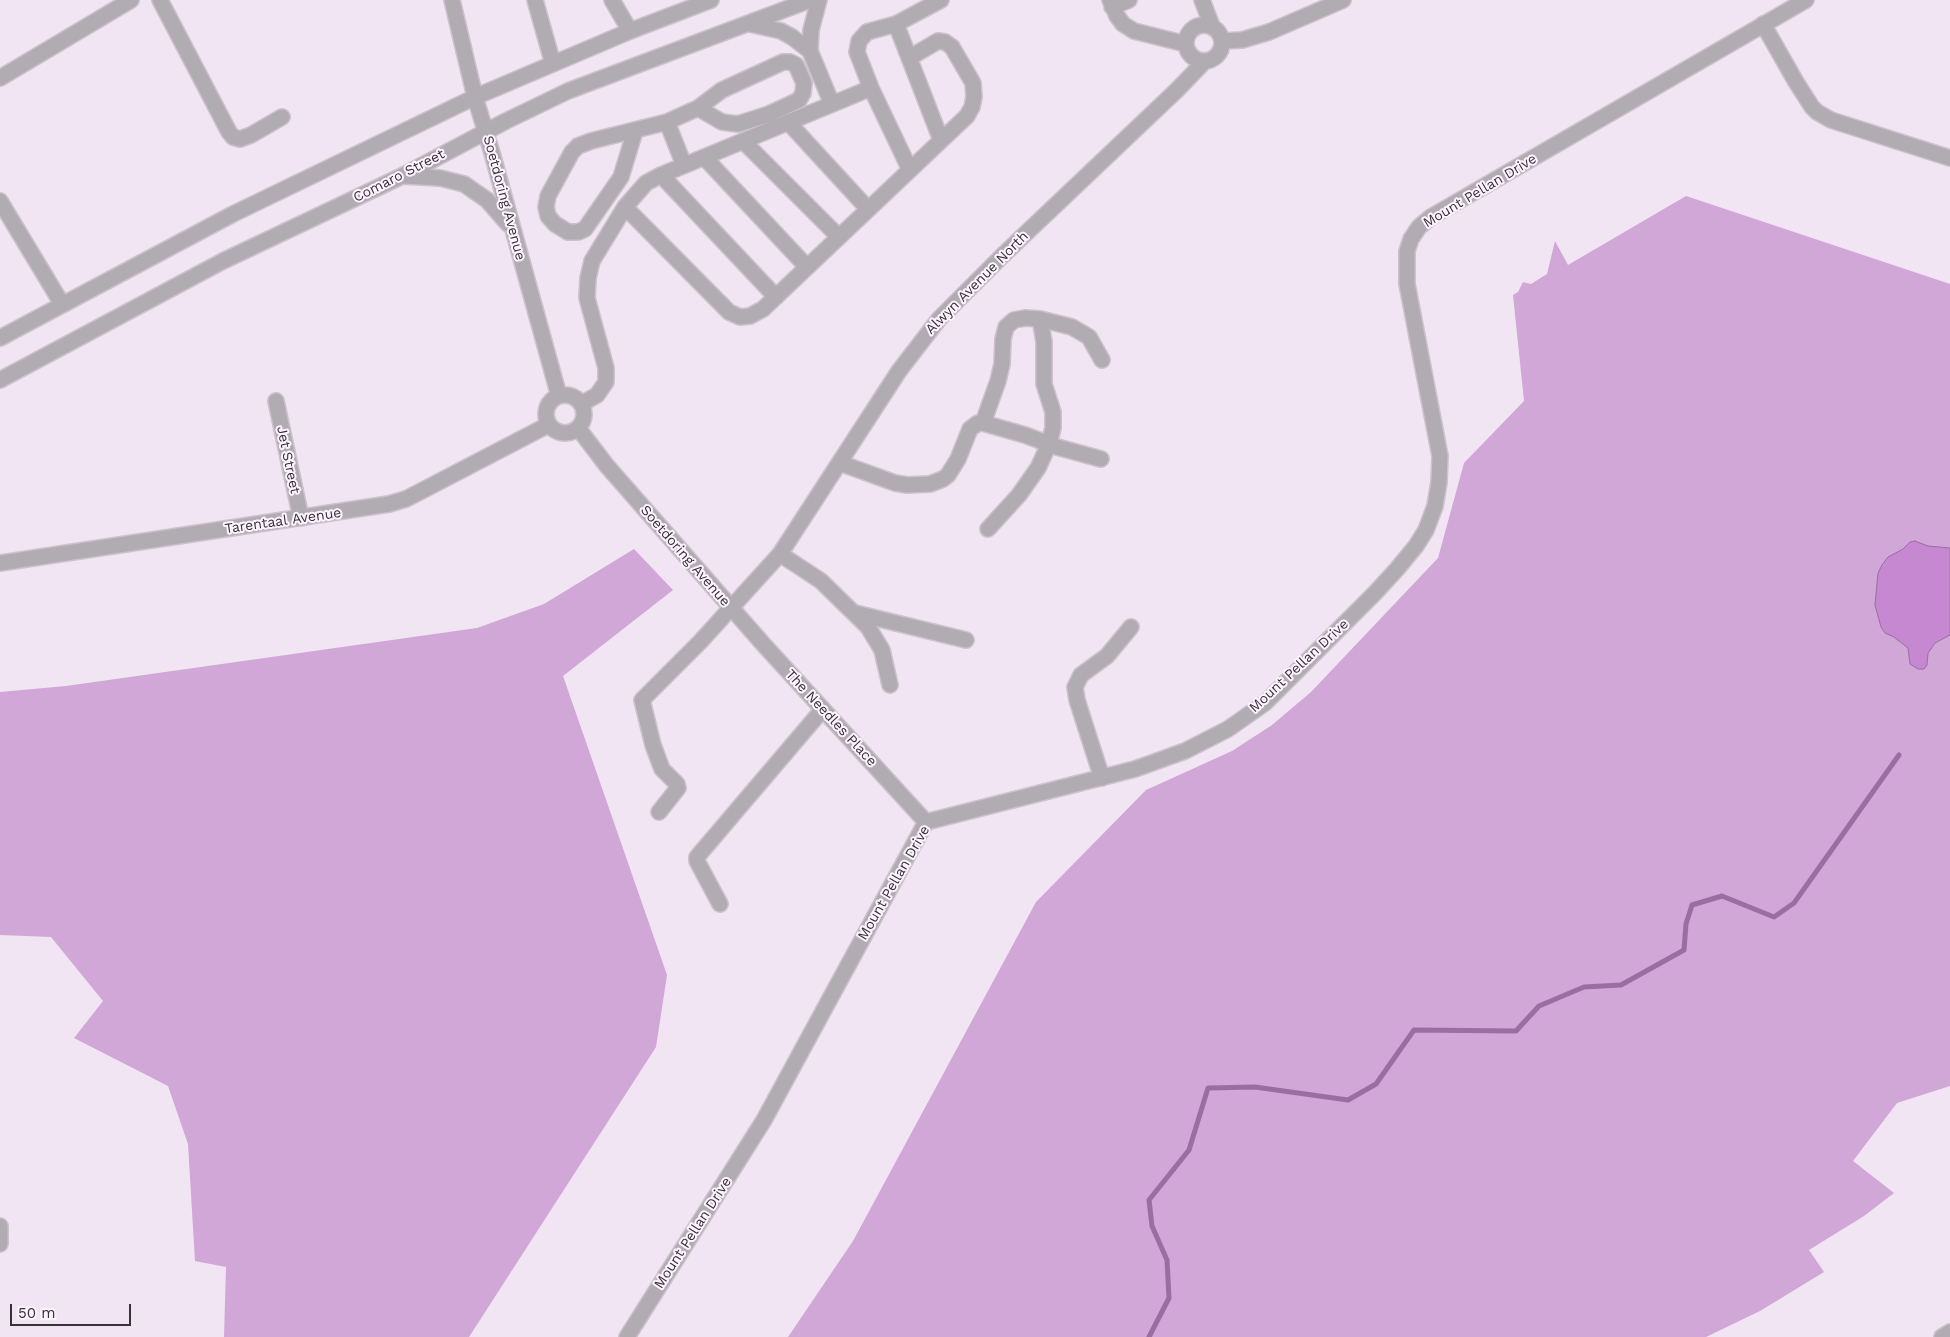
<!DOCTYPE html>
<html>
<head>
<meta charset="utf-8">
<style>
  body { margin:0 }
  #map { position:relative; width:1950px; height:1337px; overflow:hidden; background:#f2e5f3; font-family:"Work Sans",sans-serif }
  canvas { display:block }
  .scale { position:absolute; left:10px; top:1304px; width:121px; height:22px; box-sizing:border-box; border:2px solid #373237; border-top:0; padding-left:6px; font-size:15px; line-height:18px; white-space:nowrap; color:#373237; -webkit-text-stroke:4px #fdf3ff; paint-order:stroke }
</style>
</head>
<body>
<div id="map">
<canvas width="1950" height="1337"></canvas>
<div class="scale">50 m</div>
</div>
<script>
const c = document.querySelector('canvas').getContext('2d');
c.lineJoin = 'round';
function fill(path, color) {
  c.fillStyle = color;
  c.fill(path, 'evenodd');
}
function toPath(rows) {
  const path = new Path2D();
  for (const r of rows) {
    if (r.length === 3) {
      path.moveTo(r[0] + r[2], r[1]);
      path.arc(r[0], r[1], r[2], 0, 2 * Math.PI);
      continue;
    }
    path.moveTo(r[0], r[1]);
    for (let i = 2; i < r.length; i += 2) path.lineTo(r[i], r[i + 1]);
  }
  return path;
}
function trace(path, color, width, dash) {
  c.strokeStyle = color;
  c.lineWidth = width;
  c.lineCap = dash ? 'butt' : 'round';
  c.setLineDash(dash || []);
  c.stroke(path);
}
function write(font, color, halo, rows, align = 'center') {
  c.font = font + ' "Work Sans",sans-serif';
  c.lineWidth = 4;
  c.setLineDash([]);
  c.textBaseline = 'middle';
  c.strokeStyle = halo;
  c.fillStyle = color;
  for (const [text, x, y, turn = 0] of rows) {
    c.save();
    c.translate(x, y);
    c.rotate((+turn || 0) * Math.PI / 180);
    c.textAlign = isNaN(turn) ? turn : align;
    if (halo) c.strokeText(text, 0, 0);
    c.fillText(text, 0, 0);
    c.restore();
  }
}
const green = toPath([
  [1686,196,1950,284,1950,1086,1897,1103,1853,1161,1894,1193,1864,1216,1809,1250,1824,1272,1760,1311,1706,1337,788,1337,853,1241,1036,902,1146,790,1232,751,1272,725,1311,692,1438,558,1464,463,1524,401,1513,295,1518,292,1523,282,1531,284,1547,274,1555,241,1568,265],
  [634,549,673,590,563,676,667,975,656,1047,469,1337,224,1337,226,1267,195,1261,188,1144,168,1086,74,1038,103,1001,51,937,0,935,0,692,66,686,477,628,544,604]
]);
const water = toPath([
  [1915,541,1928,546,1950,548,1950,635,1935,643,1928,653,1927,665,1924,669,1918,669,1910,664,1908,648,1894,637,1885,633,1881,627,1875,605,1878,573,1882,565,1888,557,1903,549,1910,542,1915,541]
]);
const stream = toPath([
  [1149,1337,1169,1298,1167,1260,1152,1226,1149,1200,1189,1150,1208,1088,1255,1087,1348,1100,1376,1084,1414,1030,1516,1031,1539,1006,1584,987,1621,985,1684,950,1686,924,1692,905,1722,896,1774,917,1794,903,1899,755]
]);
const minor = toPath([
  [160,0,229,132,233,137,240,139,251,135,282,117],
  [452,0,475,97,492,153,559,396],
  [535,0,553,64],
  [612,0,630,31],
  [819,0,811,30,810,51,832,104],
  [1110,0,1117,16,1123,24,1134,31,1186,44],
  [1202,0,1212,26],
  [1112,7,1129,0],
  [750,24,781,31,792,37,810,51],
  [896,24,941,140],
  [1763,24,1796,82,1812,107,1817,112,1831,120,1950,158],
  [1204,43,18],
  [1222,41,1242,40,1269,32,1343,0],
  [0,78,131,0],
  [871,88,910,170],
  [667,122,698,108,722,90,783,62,790,62,796,65,804,83,803,93,799,100,769,114,738,124,722,122,698,108],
  [788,122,868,209],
  [635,131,621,177,585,229,578,232,568,232,555,224,548,216,546,207,548,196,572,152,578,146,591,141,667,122,684,165],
  [743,141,839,237],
  [704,157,807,267],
  [661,175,776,297],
  [403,176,440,178,464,184,487,200,508,224],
  [0,201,62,304],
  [625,207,729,312,740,317,750,316,763,309,967,116,972,107,974,97,973,83,952,47,945,42,938,41,909,58],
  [0,338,233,214,475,97,630,31,711,0],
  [0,380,223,261,402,176,506,121,568,91,810,0],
  [565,414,19],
  [276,401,301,518],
  [581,404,597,395,606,382,606,368,587,298,588,278,592,261,625,207,646,183,661,175,871,88,857,52,859,41,867,32,896,24,941,0],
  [983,423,998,381,1002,364,1003,339,1006,327,1014,320,1025,318,1040,319,1072,327,1089,337,1102,360],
  [578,428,607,466,764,645,926,822],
  [840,463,895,483,907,485,930,484,943,479,948,475,958,459,970,429,978,423,983,423,1025,435,1057,447,1101,459],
  [988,529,1019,495,1038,468,1049,444,1053,428,1053,412,1044,384,1044,342,1040,319],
  [780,554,821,581,868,627,882,650,890,685],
  [0,563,389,504,406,499,548,425],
  [855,613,966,640],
  [1102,778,1077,700,1075,687,1081,675,1107,656,1131,627],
  [659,812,678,788,677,784,662,769,653,745,642,700,700,642,780,554,899,371,939,319,1002,256,1177,90,1205,61],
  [720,904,697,861,697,857,823,709],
  [0,1226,0,1244],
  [627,1337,764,1120,926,822,1135,769,1185,751,1228,729,1265,703,1375,593,1397,569,1416,546,1426,530,1435,506,1439,482,1440,456,1407,284,1407,251,1411,239,1419,227,1431,217,1806,0],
  [1942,1337,1950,1332]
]);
const streetNames = [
  ["Comaro Street",399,176,-27],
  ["Mount Pellan Drive",1480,191,-31],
  ["Soetdoring Avenue",504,198,75],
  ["Alwyn Avenue North",977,283,-45],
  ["Jet Street",288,460,78],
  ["Tarentaal Avenue",283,521,-8],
  ["Soetdoring Avenue",685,556,49],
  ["Mount Pellan Drive",1299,666,-43],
  ["The Needles Place",831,718,47],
  ["Mount Pellan Drive",894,883,-60],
  ["Mount Pellan Drive",693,1233,-57]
];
fill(green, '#d0a7d6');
fill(water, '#c688d0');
trace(water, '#9b6ea2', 1);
trace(stream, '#9b6ea2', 5);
trace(minor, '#cdc1cd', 18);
trace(minor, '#b1acb2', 15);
write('14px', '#373237', '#fdf3ff', streetNames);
</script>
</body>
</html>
